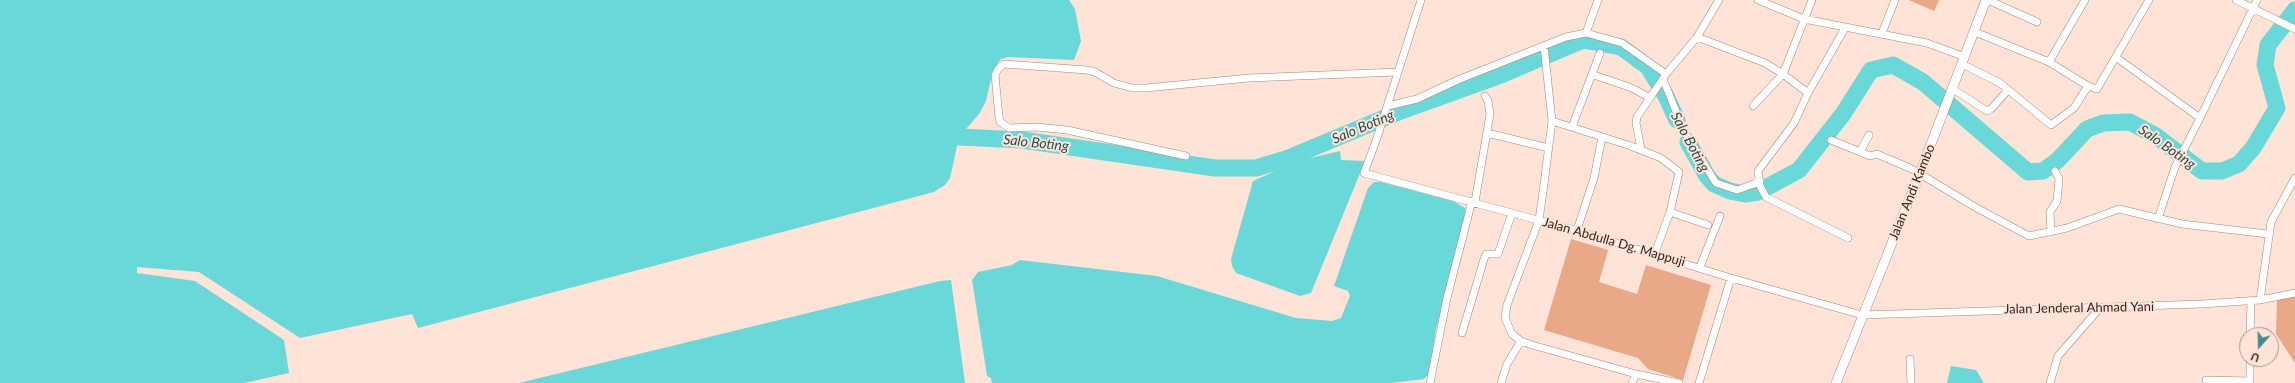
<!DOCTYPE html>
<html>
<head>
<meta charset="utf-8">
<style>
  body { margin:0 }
  #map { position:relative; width:2295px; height:383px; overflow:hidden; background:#fee3d6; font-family:Lato,sans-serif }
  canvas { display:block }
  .north { position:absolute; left:2239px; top:327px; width:40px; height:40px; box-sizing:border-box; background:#fee3d6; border:1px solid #ac978d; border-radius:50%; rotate:200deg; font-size:11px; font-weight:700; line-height:16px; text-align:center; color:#31251f }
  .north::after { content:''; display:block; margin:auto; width:14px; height:18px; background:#438b8c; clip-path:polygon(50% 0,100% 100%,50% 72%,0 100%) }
</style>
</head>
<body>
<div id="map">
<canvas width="2295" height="383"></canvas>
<div class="north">U</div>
</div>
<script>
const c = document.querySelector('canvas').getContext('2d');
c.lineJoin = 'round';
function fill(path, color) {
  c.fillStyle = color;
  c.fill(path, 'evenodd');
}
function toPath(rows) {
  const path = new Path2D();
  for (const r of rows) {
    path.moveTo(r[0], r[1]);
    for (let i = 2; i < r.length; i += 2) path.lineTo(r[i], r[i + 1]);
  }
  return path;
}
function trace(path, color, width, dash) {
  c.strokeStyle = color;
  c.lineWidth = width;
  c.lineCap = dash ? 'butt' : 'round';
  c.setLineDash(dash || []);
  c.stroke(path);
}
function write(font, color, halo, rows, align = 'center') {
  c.font = font + ' Lato,sans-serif';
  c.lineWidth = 4;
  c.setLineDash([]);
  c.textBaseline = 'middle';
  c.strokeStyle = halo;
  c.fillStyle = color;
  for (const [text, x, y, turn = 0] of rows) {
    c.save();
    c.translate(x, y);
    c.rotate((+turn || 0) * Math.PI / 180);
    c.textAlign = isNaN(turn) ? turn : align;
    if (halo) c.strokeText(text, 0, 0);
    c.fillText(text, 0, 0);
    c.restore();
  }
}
const green = toPath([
  [1909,0,1939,0,1934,11],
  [1571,239,1608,250,1599,282,1637,294,1646,265,1711,285,1683,380,1648,369,1638,358,1544,330],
  [2295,296,2295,363,2276,334,2277,299]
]);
const water = toPath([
  [0,0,1069,0,1075,9,1081,41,1074,60,1008,57,1001,59,993,70,986,101,979,114,959,137,950,178,945,185,934,192,418,328,412,314,300,338,199,272,137,267,137,273,195,281,284,340,289,373,244,383,0,383],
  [1340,151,1341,160,1365,161,1311,293,1300,296,1236,273,1232,266,1231,259,1253,181,1298,161],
  [1374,182,1381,182,1453,201,1465,208,1466,213,1436,329,1429,373,1424,379,1391,383,992,383,991,378,987,376,972,280,978,272,1012,265,1020,260,1157,276,1296,318,1332,321,1341,318,1350,296,1348,291,1334,286,1368,188],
  [951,280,965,383,519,383,940,281],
  [1951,366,1976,370,1984,383,1947,383]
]);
const river = toPath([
  [959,137,1022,140,1215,168,1256,168,1286,159,1401,111,1501,75,1583,40,1621,47,1648,67,1666,96,1677,120],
  [1688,142,1707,176,1714,184,1730,191,1745,194,1758,192,1799,170,1843,114,1871,70,1893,65,1923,82,2028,172,2043,171,2058,160,2087,129,2103,123,2130,122,2156,136,2202,171,2222,171,2239,164,2253,148,2277,108,2265,65,2268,45,2295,10]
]);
const minor = toPath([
  [1421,0,1377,138,1364,173,1578,231,1731,278,1862,315,2202,304,2260,300,2295,293],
  [1719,0,1697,37,1765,63,1783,74,1808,93],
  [1758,0,1804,19,1927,43,1965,57],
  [1988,0,2037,22],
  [2236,0,2295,29],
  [1845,28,1808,93,1794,123,1758,171,1760,186,1766,197,1848,238],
  [1975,32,2049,62,2088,86,2097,89,2149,0],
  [1586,33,1598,0],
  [1882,33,1895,0],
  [1544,46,1552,121,1543,192,1539,220,1507,305,1505,318,1512,334,1521,341,1532,345,1636,374,1632,383],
  [2117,58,2200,118,2257,0],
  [2049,62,2085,0],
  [1962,64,2000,83,2051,125,2074,108,2088,86],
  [1594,75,1632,88,1650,98],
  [1663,79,1684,131,1716,183,1737,190,1754,184,1760,180],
  [1953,89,1987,111,1991,109,2008,90],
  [1388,106,1417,99,1460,79,1566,37,1586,33,1622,43,1666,74],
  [1753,106,1783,74,1812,0],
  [1552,121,1628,145,1661,158,1679,172,1670,212,1708,225],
  [1572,127,1600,53],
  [1487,133,1549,148],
  [1831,140,1870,156,1877,154,1912,169,1975,207,2029,236,2067,228,2119,209,2182,224,2268,234],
  [1641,149,1636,123,1637,117,1666,74,1697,37],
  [1860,152,1869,135],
  [1186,156,1067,130,1037,127,1009,128,1000,122,999,117,995,75,998,69,1004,64,1087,70,1095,72,1114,83,1132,88,1146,88,1249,78,1397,72],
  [1475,202,1490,114,1488,101,1485,96],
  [2158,219,2175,167,2200,118],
  [1577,230,1594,178,1602,137],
  [2051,232,2050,212,2057,201,2059,179,2055,171],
  [1655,253,1670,212],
  [1700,267,1720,216],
  [2260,300,2271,222,2295,178],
  [1462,333,1484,259,1486,254,1498,254,1512,213],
  [2250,335,2251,301],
  [1910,359,1911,383],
  [1636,374,1679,383],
  [2206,380,2250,381,2250,359],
  [1430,383,1447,298,1472,201],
  [1501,383,1507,364,1521,341],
  [1699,383,1731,278],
  [2050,383,2058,356,2099,309]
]);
const tertiary = toPath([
  [1836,383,1920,173,1986,0]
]);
const streetNames = [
  ["Jalan Andi Kambo",1912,192,-68],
  ["Jalan Abdulla Dg. Mappuji",1614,242,16],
  ["Jalan Jenderal Ahmad Yani",2079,308,-1]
];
const waterNames = [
  ["Salo Boting",1363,127,-23],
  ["Salo Boting",1690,142,62],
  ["Salo Boting",1036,143,6],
  ["Salo Boting",2167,147,35]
];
fill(green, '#e9a888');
fill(water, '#69d8d9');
trace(river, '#69d8d9', 17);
trace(minor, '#a68779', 8);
trace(tertiary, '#a68779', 10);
trace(minor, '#fff', 7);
trace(tertiary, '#fff', 9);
write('13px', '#31251f', '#fee3d6', streetNames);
write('italic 14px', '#1d4f4f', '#fee3d6', waterNames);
</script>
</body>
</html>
